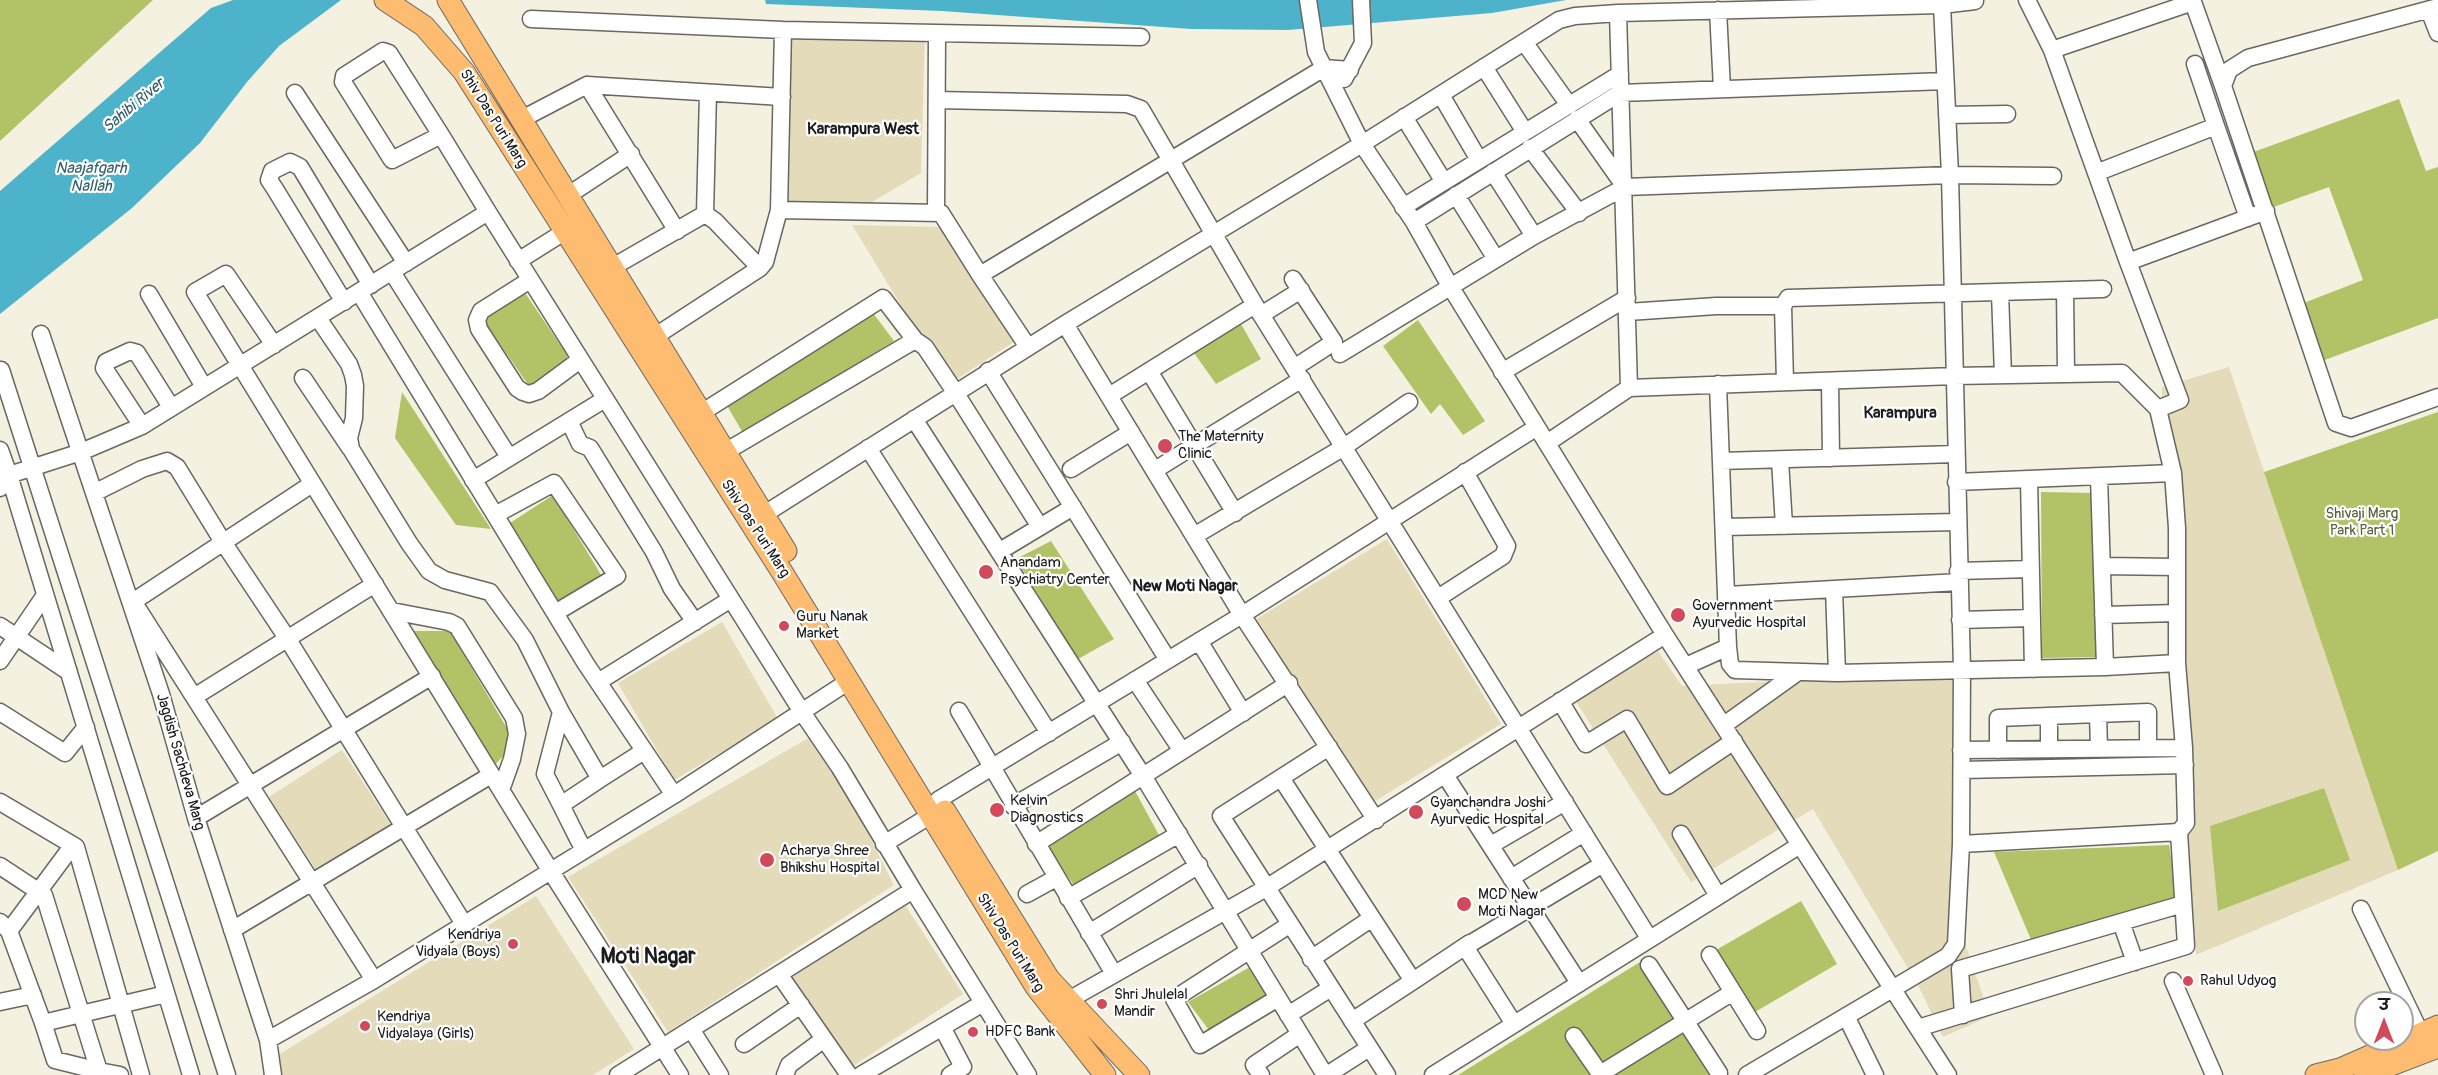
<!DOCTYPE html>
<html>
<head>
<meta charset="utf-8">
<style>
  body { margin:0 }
  #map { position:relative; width:2438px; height:1075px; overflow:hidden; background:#f5f1e0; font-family:Pangolin,"Playpen Sans Deva",sans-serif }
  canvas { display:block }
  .north { position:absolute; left:2354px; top:991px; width:60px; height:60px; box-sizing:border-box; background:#fff; border:2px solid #a4a4a4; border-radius:50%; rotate:0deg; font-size:16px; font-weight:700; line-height:24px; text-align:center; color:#1c1c1c }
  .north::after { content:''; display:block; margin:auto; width:21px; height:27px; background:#d1495b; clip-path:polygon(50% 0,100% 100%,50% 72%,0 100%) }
</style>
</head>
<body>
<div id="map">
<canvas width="2438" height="1075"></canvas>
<div class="north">उ</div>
</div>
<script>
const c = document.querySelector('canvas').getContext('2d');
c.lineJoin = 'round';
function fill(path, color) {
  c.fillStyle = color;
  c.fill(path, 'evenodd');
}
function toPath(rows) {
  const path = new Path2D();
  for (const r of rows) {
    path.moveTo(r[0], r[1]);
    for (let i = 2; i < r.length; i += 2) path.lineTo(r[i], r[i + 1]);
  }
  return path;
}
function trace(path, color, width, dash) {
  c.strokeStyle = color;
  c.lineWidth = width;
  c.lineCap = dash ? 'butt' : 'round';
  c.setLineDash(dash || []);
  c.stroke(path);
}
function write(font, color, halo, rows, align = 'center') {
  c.font = font + ' Pangolin,sans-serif';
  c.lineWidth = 4.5;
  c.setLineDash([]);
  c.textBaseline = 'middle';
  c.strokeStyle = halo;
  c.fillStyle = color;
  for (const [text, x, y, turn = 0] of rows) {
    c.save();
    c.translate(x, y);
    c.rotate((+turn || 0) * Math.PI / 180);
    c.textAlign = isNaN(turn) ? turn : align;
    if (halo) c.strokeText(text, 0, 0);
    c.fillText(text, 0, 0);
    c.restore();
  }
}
const built = toPath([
  [788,24,925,28,921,173,867,205,785,208],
  [852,225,943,227,1017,340,949,384],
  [2229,367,2398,870,2196,955,2162,446,2162,387],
  [1387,539,1501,724,1367,806,1253,621],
  [722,622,778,719,674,780,618,683],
  [1658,651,1682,686,1961,672,1959,926,1990,1016,1943,1037,1918,985,1813,809,1691,882,1575,700],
  [817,733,894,885,668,1032,568,877],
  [342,750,391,825,318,873,269,797],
  [536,896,634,1049,593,1075,276,1075,270,1060],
  [905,905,963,994,847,1070,788,980]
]);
const green = toPath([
  [0,0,153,0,0,141],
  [2399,99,2426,171,2438,167,2438,318,2322,361,2301,304,2363,280,2329,187,2268,209,2248,154],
  [523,290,572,362,531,389,482,318],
  [867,305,894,341,743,433,722,397],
  [1418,320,1485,421,1463,435,1440,404,1431,414,1383,346],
  [1241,324,1261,359,1216,384,1194,353],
  [402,392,491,529,456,525,395,438],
  [2438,412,2438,851,2398,870,2264,472],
  [2041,492,2093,493,2096,657,2042,658],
  [553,495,606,583,564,614,510,523],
  [1051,541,1114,639,1078,659,1016,559],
  [413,631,450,631,508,730,505,754,494,766],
  [2324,788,2350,860,2218,911,2210,826],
  [1135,791,1166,848,1082,896,1045,846],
  [2169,845,2178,901,2032,942,1994,852],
  [1801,901,1837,964,1755,1012,1716,950],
  [1648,957,1720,1075,1458,1075],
  [1250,967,1275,1006,1217,1041,1188,1002]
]);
const water = toPath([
  [233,0,341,0,279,46,247,82,200,143,132,208,0,314,0,191,211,8],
  [765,0,1566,0,1492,13,1288,30,1191,29,942,11,766,4]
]);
const minor = toPath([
  [1308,0,1316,52,1362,144,1414,222,1450,286,1665,635,1948,1075],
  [2027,0,2052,50,2128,262],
  [2438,7,2248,58,2229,70,2223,86,2336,423,2351,428,2438,397],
  [1718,10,1722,89],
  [2429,10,2438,33],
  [1618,13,1629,388],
  [531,19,783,30,1141,37],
  [1524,42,1569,105],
  [2052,50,2193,2,2223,86],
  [2195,64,2216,126],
  [1484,67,1525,132],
  [1344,79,1363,43,1361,0],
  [587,85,677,231],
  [295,93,406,263],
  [1441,95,1479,160],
  [937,100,1127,104,1141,109,1255,305,1649,938],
  [1947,115,2007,114],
  [1404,117,1444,182],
  [1577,119,1625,187],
  [520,120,587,85,782,97],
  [441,135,392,160,343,82,344,76,383,51,389,53,441,135,488,212],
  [1530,148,1579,213],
  [1493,172,1534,236],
  [2096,173,2216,126,2248,218],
  [1456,195,1496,259],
  [567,196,631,154],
  [1403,207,1620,74],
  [779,210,941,213,980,275],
  [936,213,937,35],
  [705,214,708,93],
  [705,214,715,221,760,268],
  [1414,222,1620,93,1945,81],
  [518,261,564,232],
  [611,268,705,214],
  [392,272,509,457],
  [1293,279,1334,342,1294,368],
  [530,280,481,311,477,320,479,329,517,388,523,392,529,394,538,391,580,360],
  [2065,291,2066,373],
  [359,292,586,664,674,795],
  [2000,293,2003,375],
  [149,294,204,387],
  [344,302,275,189,269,180,272,171,290,162,300,167,371,285],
  [1628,312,1716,306,1783,306],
  [1261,315,1301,290],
  [318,318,349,364,353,375,355,386,354,418,349,438,351,449,409,543,429,571,445,580,490,592,525,640,561,712],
  [1065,324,1242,615,1376,820],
  [41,334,161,694,196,818,268,1040,273,1075],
  [654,337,760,268,765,262,779,210,783,30],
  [274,345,226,274,195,292,550,870,680,1075],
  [1028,347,980,275,1324,68,1350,70],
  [1340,354,1534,236,1625,187,1950,175,2053,176],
  [1,370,227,1075],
  [988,371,1168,660],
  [1149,371,1235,513],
  [1502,372,1627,298],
  [303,378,350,448],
  [1830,381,1831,458],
  [1785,382,1783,306,1788,298,2103,289],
  [1718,384,1728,647,1730,664,1735,670,1837,673,2105,667,2177,663],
  [1109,396,1255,305],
  [2158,409,2180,400,2128,262,2266,211],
  [701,413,883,298,915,340],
  [914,419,1143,776,1325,1075],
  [569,421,580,444,590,448,654,552,672,589,695,622],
  [142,426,104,368,106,362,130,351,137,353,171,407],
  [1547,443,1629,388,1954,376,2122,373,2158,409,2173,473,2177,528,2177,663,2184,748,1961,750],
  [868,448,1049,733],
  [0,450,9,475,81,452,142,426,488,212,802,712,840,768,913,890],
  [725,452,915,340,925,347,955,392,1040,527],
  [1780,460,1784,526],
  [1721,461,1956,454],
  [1071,469,1131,432],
  [1155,470,1302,379],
  [2099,477,2105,667],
  [473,480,605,399],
  [2029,480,2033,669],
  [1956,482,2173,473],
  [0,488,9,475,191,1075],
  [94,493,142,469,167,461,177,467,223,542,287,638,464,924],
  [495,515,554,483,617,576,555,613],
  [763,515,1065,324,1362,144,1559,20,1575,16,1618,13,1942,5,1975,1],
  [1724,527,1957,522],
  [1194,536,1344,447,1409,402],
  [1000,551,1073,507],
  [2102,566,2177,567],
  [1958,571,2031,569],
  [1834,589,1837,673],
  [1727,595,1959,582],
  [1438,598,1503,556,1507,546,1465,472],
  [134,601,312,484],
  [138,609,374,980],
  [392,611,449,622,457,626,514,718,517,734,512,759,501,790],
  [2103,615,2177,613],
  [1960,620,2032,618],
  [0,626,69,672],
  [1199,641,1243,713],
  [0,661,45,595],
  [1686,666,1728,647],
  [1135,680,1182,751],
  [598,682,731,599],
  [194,697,375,584],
  [1560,701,1586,744,1627,719,1667,786,1734,741],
  [959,711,1114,974],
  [0,712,65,753,86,727],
  [2098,714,2099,749],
  [2049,716,2049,749],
  [1724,725,1798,672],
  [1329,747,1221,816,1387,1075],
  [1998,750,1998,718,2148,712,2148,748],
  [1962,770,2185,765],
  [1445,775,1579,983],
  [1281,778,1413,981,1352,1021],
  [600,779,644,751],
  [938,800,1242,615,1537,427],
  [0,802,76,847,141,1075],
  [561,805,600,779,561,712,545,774,561,805,578,839,584,850],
  [1013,806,1122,742],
  [196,818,432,676],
  [1681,834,1718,896],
  [884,844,931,815],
  [1036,844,1289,683],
  [1961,844,2179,832,2186,823,2184,748],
  [1491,845,1565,802],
  [0,866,44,895,99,1071,120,1075],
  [1511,878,1584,833],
  [1027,894,1056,878],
  [1068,898,1179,834],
  [2361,909,2421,1034],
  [0,922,9,931,43,1023,166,994],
  [2121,922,2135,962],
  [232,930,491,775],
  [9,931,73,845],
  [1089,933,1199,865],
  [1710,955,1757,1031],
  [1311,959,1372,918],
  [1649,965,1719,1073],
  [779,974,849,1075],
  [1413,981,1470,943],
  [2173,981,2214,1075],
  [1278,998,1200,1045,1174,999,1289,925],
  [1067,1001,1266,888,1665,635],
  [0,1002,33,995],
  [1288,1015,1331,988],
  [1963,1015,1960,969,2183,904],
  [1846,1016,1875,1075],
  [43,1023,55,1060,99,1071],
  [1514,1024,1469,953,1468,945,1603,864],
  [942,1027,963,1067,950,1075],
  [1918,1028,2186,946,2179,832],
  [691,1029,720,1075],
  [1574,1036,1601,1075],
  [268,1040,374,980,674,795,849,681],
  [744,1044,801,1005],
  [1600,1074,1733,992],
  [618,1075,913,890,1028,1075],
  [785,1075,789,1065,824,1039],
  [861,1075,983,1003],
  [1261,1075,1254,1065,1300,1034],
  [1327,1075,1369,1048],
  [1433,1075,1800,845],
  [1747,1075,1948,956,1956,944,1961,844,1962,669,1950,175,1942,5]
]);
const major = toPath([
  [385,0,424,26,464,72,782,572,1036,987,1105,1075],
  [448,0,786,551],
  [945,811,1049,979,1139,1075],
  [2316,1075,2340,1069,2438,1026],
  [2365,1075,2438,1047]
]);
const markers = [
  [1165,446,8,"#d1495b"],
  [986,572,8,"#d1495b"],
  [1678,615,8,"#d1495b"],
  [784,626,6,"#d1495b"],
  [997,810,8,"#d1495b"],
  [1416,812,8,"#d1495b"],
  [767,860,8,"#d1495b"],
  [1464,904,8,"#d1495b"],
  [513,944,6,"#d1495b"],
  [2188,981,6,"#d1495b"],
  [1102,1004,6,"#d1495b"],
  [365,1026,6,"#d1495b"],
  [973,1032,6,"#d1495b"]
];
const streetNames = [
  ["Shiv Das Puri Marg",493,119,58],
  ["Shiv Das Puri Marg",755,529,57],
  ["Jagdish Sachdeva Marg",180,762,74],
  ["Shiv Das Puri Marg",1010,943,58]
];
const poiNames = [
  ["The Maternity",1178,437],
  ["Clinic",1178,454],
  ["Anandam",1000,563],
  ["Psychiatry Center",1000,580],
  ["Government",1692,606],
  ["Ayurvedic Hospital",1692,623],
  ["Guru Nanak",796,617],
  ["Market",796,634],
  ["Kelvin",1010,801],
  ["Diagnostics",1010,818],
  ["Gyanchandra Joshi",1430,803],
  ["Ayurvedic Hospital",1430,820],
  ["Acharya Shree",780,851],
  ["Bhikshu Hospital",780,868],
  ["MCD New",1478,895],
  ["Moti Nagar",1478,912],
  ["Kendriya",501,935,"right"],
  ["Vidyala (Boys)",501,952,"right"],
  ["Rahul Udyog",2200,981],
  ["Shri Jhulelal",1114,995],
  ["Mandir",1114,1012],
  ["Kendriya",377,1017],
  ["Vidyalaya (Girls)",377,1034],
  ["HDFC Bank",985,1032]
];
const parkNames = [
  ["Shivaji Marg",2362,514],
  ["Park Part 1",2362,531]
];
const waterNames = [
  ["Sahibi River",134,106,-40],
  ["Naajafgarh",91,169],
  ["Nallah",91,187]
];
const neighbourhoodNames = [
  ["Karampura West",863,130],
  ["Karampura",1900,414],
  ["New Moti Nagar",1185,587]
];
const districtNames = [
  ["Moti Nagar",648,958]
];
fill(built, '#e4dbba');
fill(green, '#b1c366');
fill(water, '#4cb3ca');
trace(minor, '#686761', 19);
trace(major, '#686761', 23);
trace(minor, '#fff', 16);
trace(major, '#febc70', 21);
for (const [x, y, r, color] of markers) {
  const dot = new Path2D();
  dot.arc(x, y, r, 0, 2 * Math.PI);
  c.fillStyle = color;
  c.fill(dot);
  trace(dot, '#fff', 2);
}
write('15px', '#1c1c1c', '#fff', streetNames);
write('15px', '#1c1c1c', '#fff', poiNames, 'left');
write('15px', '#585f3a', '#fff', parkNames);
write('italic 16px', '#32606a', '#fff', waterNames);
write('bold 16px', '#1c1c1c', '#fff', neighbourhoodNames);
write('bold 21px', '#1c1c1c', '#fff', districtNames);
</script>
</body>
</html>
